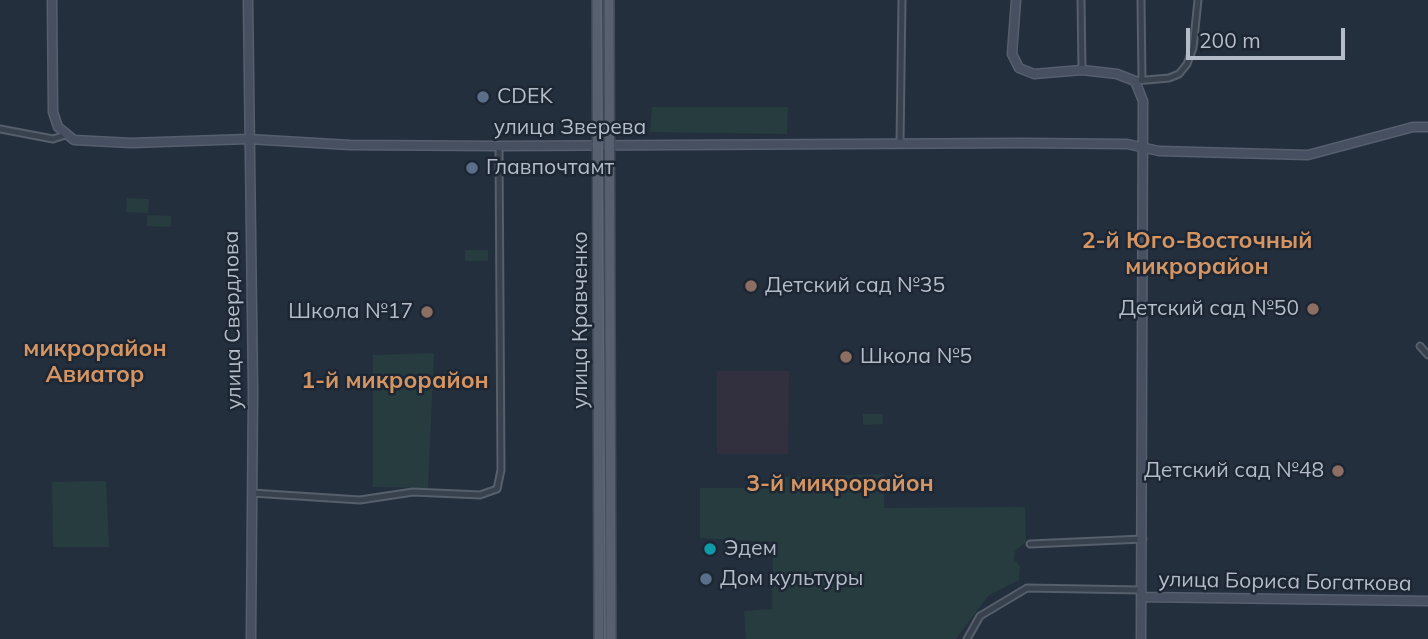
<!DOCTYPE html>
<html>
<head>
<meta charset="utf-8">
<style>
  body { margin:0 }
  #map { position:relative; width:1428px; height:639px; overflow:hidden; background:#242f3e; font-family:Mulish,sans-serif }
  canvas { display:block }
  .scale { position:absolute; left:1186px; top:28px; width:159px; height:32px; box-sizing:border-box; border:4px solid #b4bcc9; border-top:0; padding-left:9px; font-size:21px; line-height:24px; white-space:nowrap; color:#b4bcc9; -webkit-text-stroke:5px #1d2633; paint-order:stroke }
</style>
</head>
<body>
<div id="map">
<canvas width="1428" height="639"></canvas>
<div class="scale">200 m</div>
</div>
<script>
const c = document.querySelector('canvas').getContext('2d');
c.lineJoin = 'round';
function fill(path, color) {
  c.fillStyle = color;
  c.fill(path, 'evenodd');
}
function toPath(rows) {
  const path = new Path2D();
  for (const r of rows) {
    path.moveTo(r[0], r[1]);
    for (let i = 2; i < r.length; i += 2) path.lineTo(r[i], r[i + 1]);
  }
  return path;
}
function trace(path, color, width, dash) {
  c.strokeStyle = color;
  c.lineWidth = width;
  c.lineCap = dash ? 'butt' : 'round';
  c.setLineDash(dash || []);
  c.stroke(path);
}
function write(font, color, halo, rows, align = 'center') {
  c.font = font + ' Mulish,sans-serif';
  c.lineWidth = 5;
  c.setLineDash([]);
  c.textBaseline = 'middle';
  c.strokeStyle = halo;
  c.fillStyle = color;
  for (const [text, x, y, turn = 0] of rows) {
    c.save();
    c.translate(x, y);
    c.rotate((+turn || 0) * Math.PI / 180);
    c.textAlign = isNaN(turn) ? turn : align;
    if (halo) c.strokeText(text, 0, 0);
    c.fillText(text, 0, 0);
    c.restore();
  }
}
const medical = toPath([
  [717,371,789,371,788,454,717,454]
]);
const green = toPath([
  [652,107,788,107,787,134,650,132],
  [127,198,149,199,148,213,126,212],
  [147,215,171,216,171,227,147,226],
  [488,250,488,261,465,261,465,250],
  [434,353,428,488,373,487,373,355],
  [863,414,882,414,883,424,863,425],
  [884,474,884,508,1025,507,1026,542,1015,551,1014,560,1020,566,1019,580,988,596,956,639,746,639,744,611,772,609,773,542,700,538,700,488,747,488,782,477],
  [106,481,109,547,53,547,52,482]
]);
const street = toPath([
  [1081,0,1082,70],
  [1141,0,1142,80],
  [1135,81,1169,78,1179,74,1187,64,1193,48,1198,0],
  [0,129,53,139,65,135],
  [900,144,902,0],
  [1420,346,1428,355],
  [252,493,360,500,413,492,480,495,497,489,501,470,499,146],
  [1030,544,1143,539],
  [967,639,980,616,1027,588,1141,590]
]);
const secondary = toPath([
  [52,0,53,112,58,127,74,140,131,143,248,139,350,145,499,146,1023,143,1127,144,1159,151,1308,155,1413,127,1428,127],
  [248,0,253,390,251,639],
  [1016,0,1012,54,1019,68,1034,74,1082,70,1117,74,1135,81,1143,101,1141,639],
  [1142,597,1428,601]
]);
const primary = toPath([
  [597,0,599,639],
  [609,0,611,639]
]);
const tram = toPath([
  [601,0,605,639]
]);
const markers = [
  [483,97,7,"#5c6f8a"],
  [472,168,7,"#5c6f8a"],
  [751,286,7,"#8d6e63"],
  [1313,309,7,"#8d6e63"],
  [427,312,7,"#8d6e63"],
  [846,357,7,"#8d6e63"],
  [1338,471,7,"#8d6e63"],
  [710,549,7,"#0f9aa8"],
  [706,579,7,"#5c6f8a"]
];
const poiNames = [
  ["CDEK",497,97],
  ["Главпочтамт",486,168],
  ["Детский сад №35",765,286],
  ["Детский сад №50",1299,309,"right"],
  ["Школа №17",413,312,"right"],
  ["Школа №5",860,357],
  ["Детский сад №48",1324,471,"right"],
  ["Эдем",724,549],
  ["Дом культуры",720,579]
];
const streetNames = [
  ["улица Зверева",570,128],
  ["улица Свердлова",233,320,-91],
  ["улица Кравченко",581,320,-90],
  ["улица Бориса Богаткова",1285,582,1]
];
const neighbourhoodNames = [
  ["2-й Юго-Восточный",1197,241],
  ["микрорайон",1197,267],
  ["микрорайон",95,349],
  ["Авиатор",95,375],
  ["1-й микрорайон",395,381],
  ["3-й микрорайон",840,484]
];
fill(medical, '#32303f');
fill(green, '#263c3f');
trace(street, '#565f6c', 9);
trace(secondary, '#565f6c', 11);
trace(primary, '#414a57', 12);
trace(street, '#38414e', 5);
trace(secondary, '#465061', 8);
trace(primary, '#56606e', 9);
trace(tram, '#5a6575', 2);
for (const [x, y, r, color] of markers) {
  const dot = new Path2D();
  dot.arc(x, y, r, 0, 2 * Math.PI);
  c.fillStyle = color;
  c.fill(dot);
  trace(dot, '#1d2633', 2.5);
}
write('21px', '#b4bcc9', '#1d2633', poiNames, 'left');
write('21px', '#b4bcc9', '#1d2633', streetNames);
write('bold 23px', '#d59563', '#1d2633', neighbourhoodNames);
</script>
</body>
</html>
